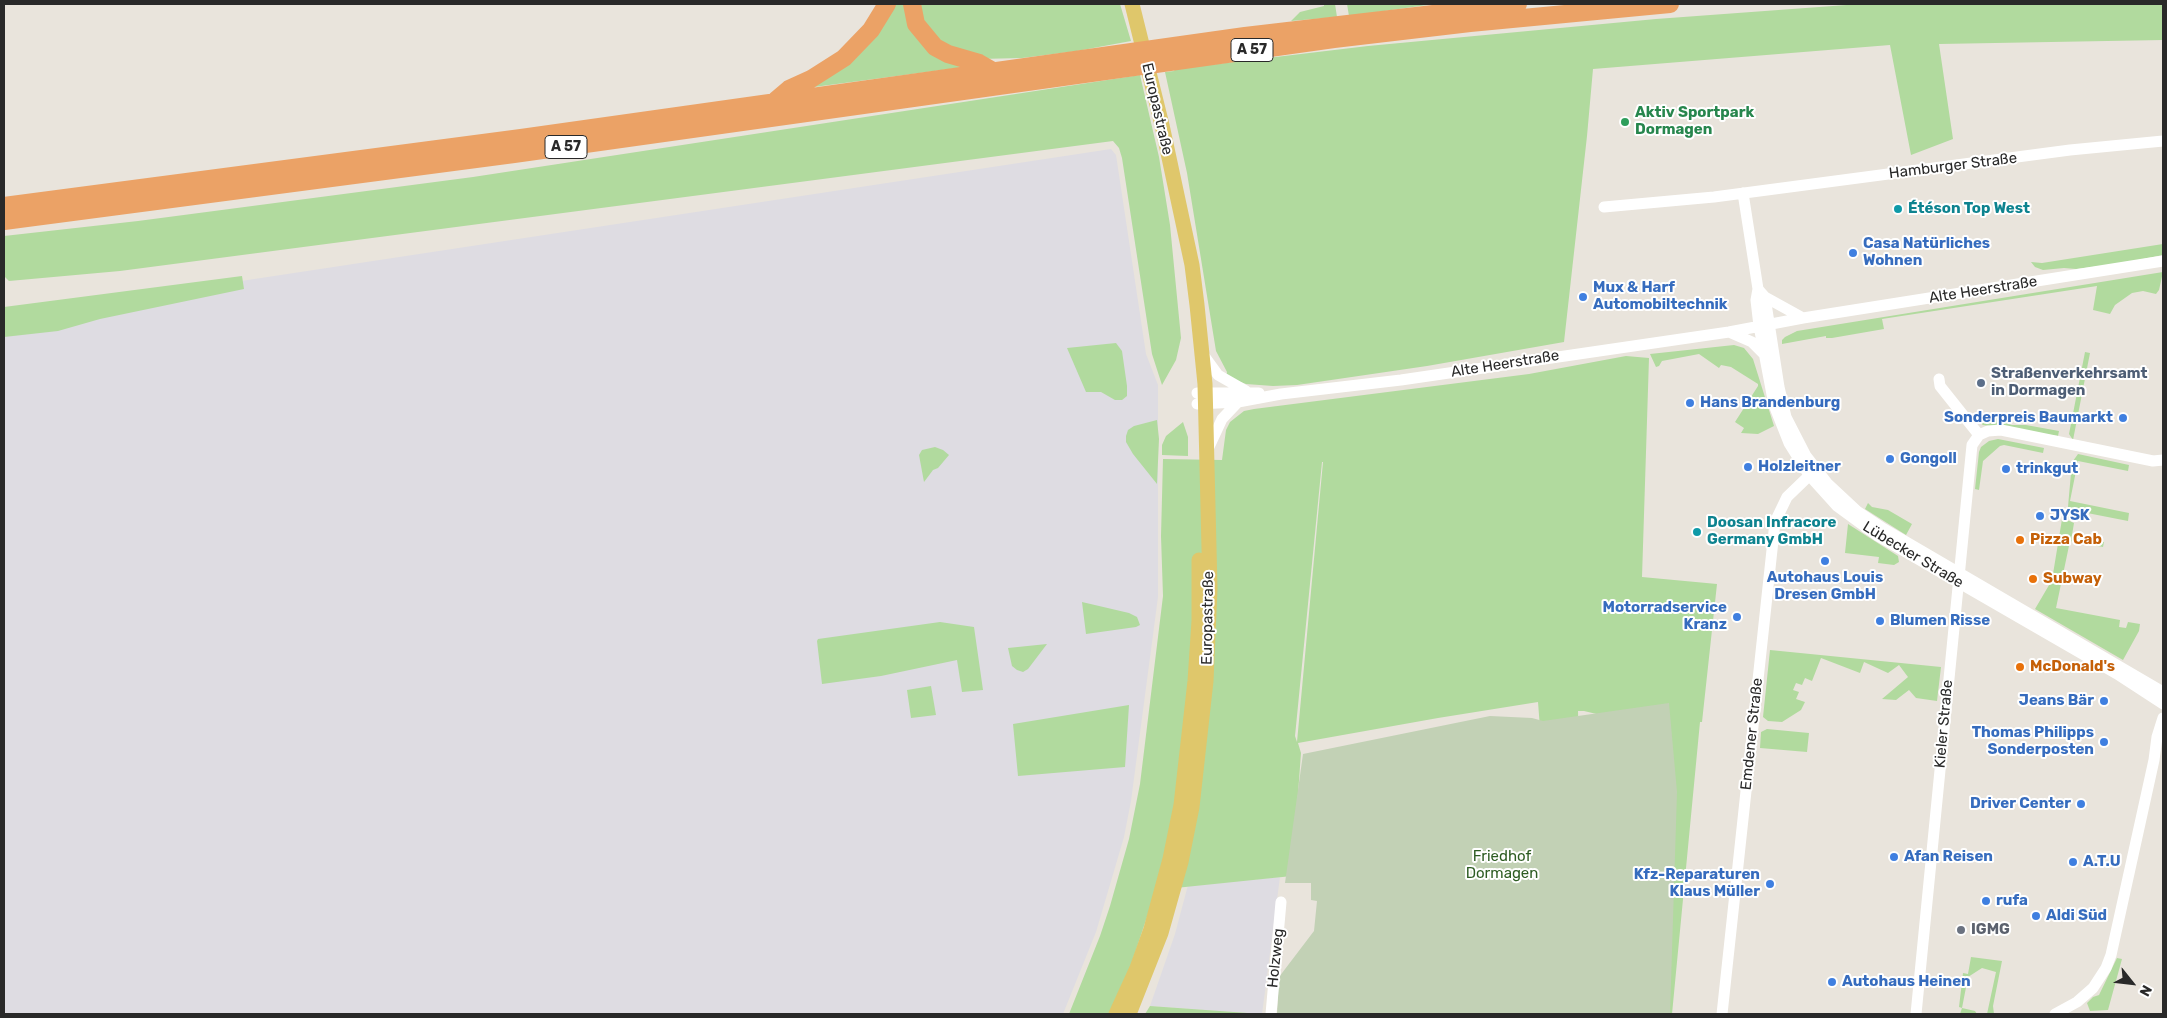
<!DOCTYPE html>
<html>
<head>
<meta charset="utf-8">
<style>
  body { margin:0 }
  #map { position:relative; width:2167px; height:1018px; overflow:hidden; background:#e9e4dc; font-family:Rubik,sans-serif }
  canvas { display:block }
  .frame { position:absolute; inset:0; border:5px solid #292929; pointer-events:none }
  .north { position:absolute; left:2107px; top:958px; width:50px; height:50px; -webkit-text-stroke:4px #fff; paint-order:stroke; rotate:119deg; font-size:14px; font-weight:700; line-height:20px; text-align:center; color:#292929 }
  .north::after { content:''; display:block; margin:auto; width:18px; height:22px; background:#292929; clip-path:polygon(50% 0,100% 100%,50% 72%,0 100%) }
</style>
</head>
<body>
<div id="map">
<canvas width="2167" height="1018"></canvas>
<div class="frame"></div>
<div class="north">N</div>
</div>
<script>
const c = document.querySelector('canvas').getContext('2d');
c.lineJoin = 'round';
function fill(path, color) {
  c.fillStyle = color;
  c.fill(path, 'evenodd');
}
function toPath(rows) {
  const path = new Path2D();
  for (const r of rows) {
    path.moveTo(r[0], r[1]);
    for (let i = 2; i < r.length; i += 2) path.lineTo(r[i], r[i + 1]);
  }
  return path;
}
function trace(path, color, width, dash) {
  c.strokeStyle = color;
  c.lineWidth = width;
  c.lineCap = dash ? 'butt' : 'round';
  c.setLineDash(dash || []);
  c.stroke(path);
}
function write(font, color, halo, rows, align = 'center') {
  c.font = font + ' Rubik,sans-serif';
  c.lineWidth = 4;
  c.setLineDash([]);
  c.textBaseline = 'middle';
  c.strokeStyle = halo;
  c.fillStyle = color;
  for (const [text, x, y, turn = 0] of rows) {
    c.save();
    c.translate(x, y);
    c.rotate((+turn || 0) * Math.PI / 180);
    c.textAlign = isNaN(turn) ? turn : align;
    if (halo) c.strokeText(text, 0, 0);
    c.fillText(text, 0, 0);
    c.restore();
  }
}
const industrial = toPath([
  [1111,149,1116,155,1146,354,1158,385,1158,597,1131,801,1124,837,1096,932,1063,1014,4,1014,4,317],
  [1280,877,1262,1014,1150,1006,1175,934,1188,885]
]);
const green = toPath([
  [893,4,908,4,913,25,972,66,799,89],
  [915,4,1120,4,1131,41,1077,51,1022,58,979,59,937,44],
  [1324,4,1335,4,1337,17,1291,21,1300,12,1324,6],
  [1347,4,1434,4,1349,16],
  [1860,4,2163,4,2163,40,1939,44,1953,139,1911,155,1890,45,1593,69,1587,136,1564,342,1427,366,1297,385,1273,386,1246,384,1226,377,1227,372,1216,351,1187,173,1165,72,1174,71,1175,69,1368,46,1656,19],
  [1140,75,1159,157,1170,225,1181,338,1176,360,1162,385,1152,354,1122,158,1119,148,1113,141,120,271,9,281,4,276,4,236,138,221,473,177],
  [2163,244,2163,255,2118,264,2076,269,2064,268,2043,270,2035,267,2031,262,2042,263],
  [2163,272,2159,290,2156,294,2143,291,2132,293,2115,305,2110,314,2093,310,2097,286,1882,319,1884,329,1832,338,1826,338,1826,336,1782,344,1782,340,1785,337,1797,331],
  [242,276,244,289,100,319,58,331,4,337,4,307],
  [1116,343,1122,351,1127,386,1127,396,1122,400,1115,400,1101,392,1086,392,1067,348],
  [1734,345,1744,348,1753,359,1774,426,1758,434,1741,433,1744,428,1735,422,1758,386,1758,384,1731,367,1721,365,1719,368,1699,354,1662,361,1659,366,1656,367,1650,354],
  [2085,352,2090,353,2073,440,2069,434],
  [1626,356,1649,358,1642,577,1717,584,1702,722,1700,722,1672,1014,1609,1014,1643,725,1584,711,1578,711,1579,753,1541,741,1538,702,1438,718,1298,743,1301,753,1292,876,1156,890,1131,965,1109,1014,1069,1014,1100,936,1110,906,1129,839,1140,784,1163,596,1161,536,1163,459,1222,460,1226,430,1230,422,1244,411,1254,409,1529,374],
  [1322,462,1323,462,1297,742,1295,736],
  [1989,416,2008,420,2008,424,2012,425,2026,425,2059,431,2058,436,1983,425,1976,420,1987,420],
  [1157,420,1159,439,1157,484,1133,454,1126,442,1126,436,1128,430,1134,426],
  [1183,422,1188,437,1188,456,1162,455,1162,445,1166,436],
  [1998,439,2044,448,2043,453,2004,445,2000,446,1983,461,1979,490,1975,489,1979,452,1981,447,1989,441],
  [935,447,943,450,949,455,938,468,933,470,924,482,919,455,922,450],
  [2078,454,2129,465,2128,471,2078,461,2070,501,2129,513,2128,521,2077,511,2075,520,2067,518,2071,473,2068,468],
  [1868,503,1872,507,1888,510,1912,524,1906,535,1865,509],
  [2064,507,2065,519,2074,523,2072,535,2104,542,2103,547,2070,541,2056,608,2120,620,2119,627,2126,628,2128,622,2140,624,2139,631,2123,660,2035,609,2052,580],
  [1848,524,1898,556,1899,562,1894,565,1878,563,1879,557,1845,553],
  [1082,602,1129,613,1137,617,1140,625,1136,627,1086,634],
  [940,622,974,627,983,690,962,692,957,660,881,676,822,684,817,641,818,639],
  [1047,644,1028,669,1023,672,1017,670,1012,666,1008,648],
  [1770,650,1941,667,1937,701,1916,698,1909,690,1896,700,1882,699,1908,677,1899,665,1888,673,1864,662,1860,673,1821,658,1812,681,1805,678,1802,685,1796,683,1793,690,1799,692,1796,699,1805,702,1801,710,1782,722,1768,721,1763,717],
  [931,686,936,715,911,718,907,690],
  [1129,705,1125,767,1018,776,1013,724],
  [1767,729,1809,733,1807,752,1760,748,1761,732],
  [1971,957,2002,961,1993,1006,1994,1014,1987,1014,1996,972,1982,968,1968,977,1962,1008,1975,1011,1977,1014,1960,1014,1962,1008,1959,1007,1963,973,1968,974],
  [2117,958,2122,959,2108,1010,2090,1011,2087,1003,2093,997,2099,995],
  [1150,1006,1262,1014,1145,1014]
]);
const cemetery = toPath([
  [1669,703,1677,792,1670,1014,1277,1014,1279,977,1314,931,1317,901,1311,900,1311,883,1285,883,1303,754,1490,716,1532,718,1543,721]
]);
const minor = toPath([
  [1743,193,1758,289,1756,300,1759,326,1774,405,1789,443,1809,475,1837,506,1878,536,2117,674,2163,704],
  [1604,207,1714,197,2070,150,2163,141],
  [1758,289,1765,297,1779,387,1786,417,1806,456,1827,483,1857,511,1884,529,2163,692],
  [1765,297,1803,318],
  [1729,332,1752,342,1764,354],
  [1202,353,1218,375,1246,391],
  [1939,379,1940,386,1979,435],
  [1197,393,1259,393],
  [1197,404,1238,402,1281,394,1401,380,1729,332,1803,318,2163,261],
  [1209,447,1222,419,1238,402],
  [1271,1014,1281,902],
  [1722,1014,1775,522,1787,497,1814,471],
  [1916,1014,1972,445,1979,435,1988,431,2001,430,2153,461,2163,460],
  [2055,1014,2077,1002,2093,988,2106,968,2111,955,2154,760,2157,737,2163,718]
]);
const major = toPath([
  [1116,1014,1137,968,1151,929,1170,859,1181,805,1195,681,1199,621,1199,560],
  [1129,1014,1161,933,1181,862,1192,807,1206,681,1210,589,1205,384,1197,305,1192,265,1162,125,1132,4]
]);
const highway = toPath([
  [912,4,916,24,935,47,948,54,979,63,993,71],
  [776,100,789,89,811,79,844,58,871,30,887,4],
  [4,206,521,138,1245,36,1518,4],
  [4,221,514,154,1334,39,1470,23,1670,4]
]);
const markers = [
  [1625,122,5,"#2e9e5b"],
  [1898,209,5,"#0f9aa8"],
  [1853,253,5,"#3f7fe0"],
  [1583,297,5,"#3f7fe0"],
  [1981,383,5,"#5c6f8a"],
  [1690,403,5,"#3f7fe0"],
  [2123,418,5,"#3f7fe0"],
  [1890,459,5,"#3f7fe0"],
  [1748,467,5,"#3f7fe0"],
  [2006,469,5,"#3f7fe0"],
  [2040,516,5,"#3f7fe0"],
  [1697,532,5,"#0f9aa8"],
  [2020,540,5,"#e8710a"],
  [1825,561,5,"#3f7fe0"],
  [2033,579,5,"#e8710a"],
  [1737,617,5,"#3f7fe0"],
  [1880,621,5,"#3f7fe0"],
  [2020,667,5,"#e8710a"],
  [2104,701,5,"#3f7fe0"],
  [2104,742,5,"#3f7fe0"],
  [2081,804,5,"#3f7fe0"],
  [1894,857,5,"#3f7fe0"],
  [2073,862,5,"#3f7fe0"],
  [1770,884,5,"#3f7fe0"],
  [1986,901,5,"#3f7fe0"],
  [2036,916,5,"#3f7fe0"],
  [1961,930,5,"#6b7280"],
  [1832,982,5,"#3f7fe0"]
];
const shields = [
  [1252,50,42],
  [566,147,42]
];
const shieldNames = [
  ["A 57",1252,50],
  ["A 57",566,147]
];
const streetNames = [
  ["Europastraße",1157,109,77],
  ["Hamburger Straße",1953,166,-7],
  ["Alte Heerstraße",1983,290,-9],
  ["Alte Heerstraße",1505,364,-9],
  ["Lübecker Straße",1913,555,31],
  ["Europastraße",1208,618,-89],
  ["Kieler Straße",1944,724,-85],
  ["Emdener Straße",1752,734,-84],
  ["Holzweg",1276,958,-84]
];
const leisureNames = [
  ["Aktiv Sportpark",1635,113],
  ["Dormagen",1635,130]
];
const cultureNames = [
  ["Étéson Top West",1908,209],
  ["Doosan Infracore",1707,523],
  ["Germany GmbH",1707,540]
];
const shopNames = [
  ["Casa Natürliches",1863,244],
  ["Wohnen",1863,261],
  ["Mux & Harf",1593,288],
  ["Automobiltechnik",1593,305],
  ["Hans Brandenburg",1700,403],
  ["Sonderpreis Baumarkt",2113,418,"right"],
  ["Gongoll",1900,459],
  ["Holzleitner",1758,467],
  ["trinkgut",2016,469],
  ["JYSK",2050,516],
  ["Autohaus Louis",1825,578,"center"],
  ["Dresen GmbH",1825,595,"center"],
  ["Motorradservice",1727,608,"right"],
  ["Kranz",1727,625,"right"],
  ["Blumen Risse",1890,621],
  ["Jeans Bär",2094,701,"right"],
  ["Thomas Philipps",2094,733,"right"],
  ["Sonderposten",2094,750,"right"],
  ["Driver Center",2071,804,"right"],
  ["Afan Reisen",1904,857],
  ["A.T.U",2083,862],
  ["Kfz-Reparaturen",1760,875,"right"],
  ["Klaus Müller",1760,892,"right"],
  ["rufa",1996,901],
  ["Aldi Süd",2046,916],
  ["Autohaus Heinen",1842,982]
];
const serviceNames = [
  ["Straßenverkehrsamt",1991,374],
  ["in Dormagen",1991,391]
];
const foodNames = [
  ["Pizza Cab",2030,540],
  ["Subway",2043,579],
  ["McDonald's",2030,667]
];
const parkNames = [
  ["Friedhof",1502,857],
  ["Dormagen",1502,874]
];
const worshipNames = [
  ["IGMG",1971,930]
];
fill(industrial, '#dedce2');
fill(green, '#b1da9e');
fill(cemetery, '#c2d1b5');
trace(minor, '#fff', 11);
trace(major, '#dfc76b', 15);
trace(highway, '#eba266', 18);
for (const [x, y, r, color] of markers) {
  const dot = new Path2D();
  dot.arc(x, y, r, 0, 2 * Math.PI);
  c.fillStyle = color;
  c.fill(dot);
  trace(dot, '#fff', 2);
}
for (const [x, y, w] of shields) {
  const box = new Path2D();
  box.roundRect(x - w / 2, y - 11.5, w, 23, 4);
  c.fillStyle = '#fff';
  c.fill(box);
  trace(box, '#292929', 1);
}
write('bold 14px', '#292929', null, shieldNames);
write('15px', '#292929', '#fff', streetNames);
write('bold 15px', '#27864d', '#fff', leisureNames, 'left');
write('bold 15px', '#0d838f', '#fff', cultureNames, 'left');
write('bold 15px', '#366cbe', '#fff', shopNames, 'left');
write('bold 15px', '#4e5e75', '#fff', serviceNames, 'left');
write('bold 15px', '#c56008', '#fff', foodNames, 'left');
write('15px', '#2d5c22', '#fff', parkNames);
write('bold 15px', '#5b616d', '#fff', worshipNames, 'left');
</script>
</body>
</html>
